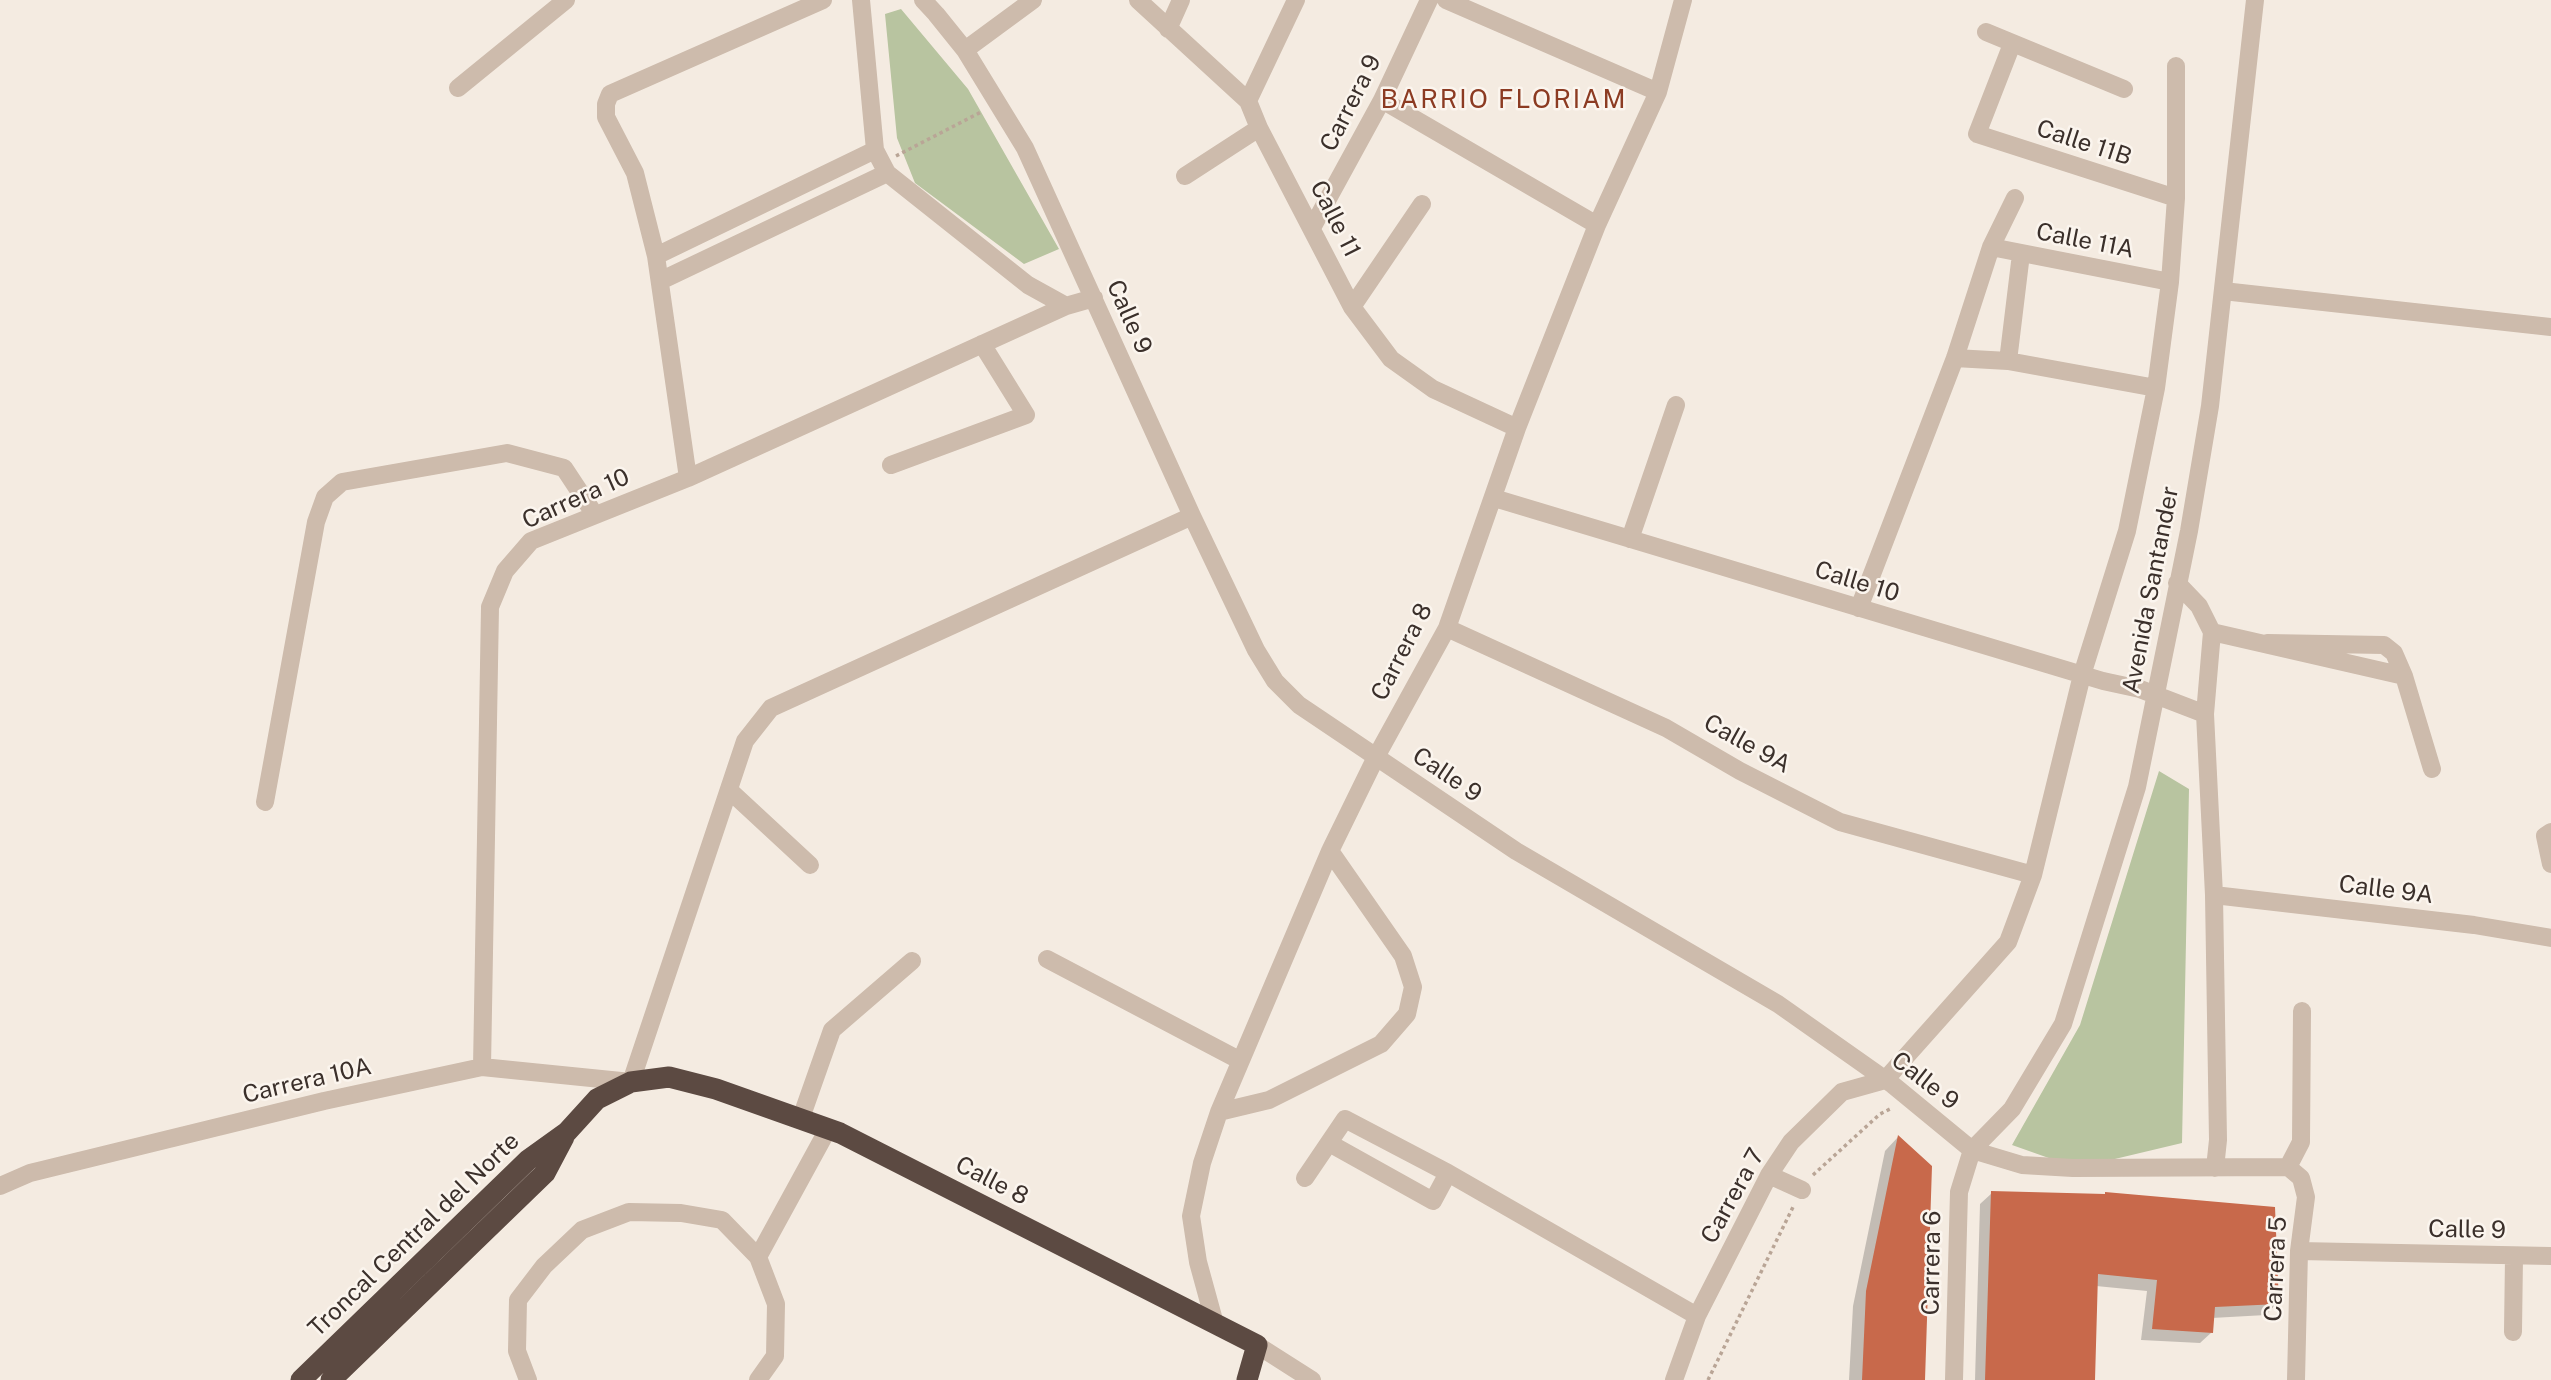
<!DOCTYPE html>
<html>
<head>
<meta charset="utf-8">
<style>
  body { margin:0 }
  canvas { display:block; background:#f4ebe1 }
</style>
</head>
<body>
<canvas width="2551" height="1380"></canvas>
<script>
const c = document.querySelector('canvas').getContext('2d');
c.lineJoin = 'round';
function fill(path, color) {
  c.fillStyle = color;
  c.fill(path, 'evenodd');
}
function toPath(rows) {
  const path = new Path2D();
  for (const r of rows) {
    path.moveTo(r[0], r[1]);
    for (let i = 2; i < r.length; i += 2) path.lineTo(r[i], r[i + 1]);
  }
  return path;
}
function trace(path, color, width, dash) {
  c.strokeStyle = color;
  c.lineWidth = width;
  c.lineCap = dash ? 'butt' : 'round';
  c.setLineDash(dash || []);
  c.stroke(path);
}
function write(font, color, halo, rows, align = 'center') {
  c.font = font + ' "Public Sans",sans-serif';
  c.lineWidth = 5;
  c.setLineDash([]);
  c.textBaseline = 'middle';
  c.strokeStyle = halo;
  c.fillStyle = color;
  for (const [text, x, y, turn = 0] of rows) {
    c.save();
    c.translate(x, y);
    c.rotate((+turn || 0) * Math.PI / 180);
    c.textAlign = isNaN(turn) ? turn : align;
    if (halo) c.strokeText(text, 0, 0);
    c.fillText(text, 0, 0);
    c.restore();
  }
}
const green = toPath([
  [901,9,968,89,1059,249,1024,264,915,183,897,138,885,14],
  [2159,771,2189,789,2182,1143,2077,1168,2012,1145,2080,1025]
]);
const shadow = toPath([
  [1898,1137,1924,1380,1849,1380,1853,1306,1885,1151],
  [1992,1193,2277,1303,2266,1315,2212,1318,2212,1332,2200,1343,2141,1340,2147,1291,2096,1286,2093,1380,1975,1380,1980,1204]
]);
const building = toPath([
  [1898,1135,1932,1166,1925,1380,1862,1380,1866,1291],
  [1991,1191,2105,1194,2105,1192,2275,1207,2279,1304,2215,1307,2213,1333,2152,1329,2157,1280,2098,1274,2095,1380,1985,1380]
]);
const path = toPath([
  [896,156,983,111],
  [1813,1175,1880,1114,1892,1108],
  [1708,1380,1794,1205]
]);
const minor = toPath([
  [861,0,875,150,887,173,1028,285,1066,306],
  [923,0,936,14,965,50,1025,148,1192,516,1256,650,1275,681,1299,705,1516,851,1778,1004,1893,1085,1972,1150,2022,1165,2073,1168,2288,1167],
  [1138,0,1248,101,1259,128,1352,307,1391,359,1433,389,1517,428],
  [1446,0,1658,92],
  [1168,29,1181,0],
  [1986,32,2124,89],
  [2012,44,1977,134,2176,198],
  [965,50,1033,0],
  [458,88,566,0],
  [1382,100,1597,225],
  [1248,101,1296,0],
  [1185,176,1259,128],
  [1312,228,1382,100,1429,0],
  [1991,247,2170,282],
  [656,256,875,150],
  [660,281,887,173],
  [2223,291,2551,327],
  [1352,307,1422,204],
  [1955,358,2008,361,2156,388],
  [2008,361,2021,254],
  [891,465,1026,415,982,344],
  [688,478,656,256,635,173,606,117,606,104,610,94,823,0],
  [1494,498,2103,681,2140,689,2205,714],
  [1630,539,1676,405],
  [2177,583,2199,606,2212,632,2205,714,2214,895,2218,1140,2215,1168],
  [1859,608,1955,358,1991,247,2015,198],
  [1447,628,1666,728,1740,771,1840,822,2033,875],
  [2212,632,2404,676],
  [2267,643,2384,645,2394,653,2404,676,2432,769],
  [729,790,810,865],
  [265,802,316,522,325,497,342,482,507,453,564,468,595,515],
  [2551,832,2545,836,2551,864],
  [2214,895,2474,925,2551,938],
  [1047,959,1239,1060],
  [482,1067,490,607,505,571,531,541,688,478,1066,306,1094,298],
  [1219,1112,1269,1100,1381,1044,1407,1014,1413,987,1403,956,1330,851],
  [801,1118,832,1030,912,961],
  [1329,1143,1433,1201,1448,1173],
  [2288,1167,2301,1178,2306,1197,2299,1251,2296,1380],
  [2288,1167,2301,1142,2302,1011],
  [1769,1175,1802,1190],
  [1305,1178,1345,1119,1448,1173,1697,1316],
  [0,1186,30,1173,324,1101,482,1067,631,1082,745,741,771,708,1192,516],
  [2299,1251,2551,1256],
  [758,1257,828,1129],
  [1215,1324,1198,1262,1191,1216,1202,1163,1219,1112,1330,851,1376,757,1447,628,1517,428,1597,225,1658,92,1683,0],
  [2513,1332,2514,1256],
  [1257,1345,1312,1380],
  [528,1380,517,1351,518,1300,544,1266,582,1230,629,1212,681,1213,722,1220,758,1257,776,1304,775,1356,758,1380],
  [1674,1380,1697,1316,1769,1175,1791,1142,1842,1092,1885,1080,2008,942,2033,875,2082,675,2127,531,2156,388,2170,282,2176,198,2176,66],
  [1954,1380,1959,1192,1972,1150,2012,1109,2063,1024,2137,787,2189,531,2210,406,2255,0]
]);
const highway = toPath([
  [301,1380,528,1160,567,1132,597,1099,631,1082,669,1077,716,1089,840,1133,1257,1345,1247,1380],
  [331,1380,545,1173,564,1137]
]);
const streetNames = [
  ["Carrera 9",1351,103,-63],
  ["Calle 11B",2084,143,18],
  ["Calle 11",1335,219,63],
  ["Calle 11A",2085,241,11],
  ["Calle 9",1129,317,66],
  ["Carrera 10",576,499,-24],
  ["Calle 10",1857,582,17],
  ["Avenida Santander",2151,590,-79],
  ["Carrera 8",1402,652,-63],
  ["Calle 9A",1747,744,29],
  ["Calle 9",1447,775,34],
  ["Calle 9A",2386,890,7],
  ["Carrera 10A",307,1081,-13],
  ["Calle 9",1925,1081,38],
  ["Calle 8",992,1181,27],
  ["Carrera 7",1733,1196,-61],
  ["Calle 9",2467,1230,1],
  ["Troncal Central del Norte",414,1235,-44],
  ["Carrera 6",1932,1263,-89],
  ["Carrera 5",2276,1269,-87]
];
const neighbourhoodNames = [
  ["BARRIO FLORIAM",1504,100]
];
fill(green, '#b8c4a0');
fill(shadow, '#0003');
fill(building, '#c8694b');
trace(path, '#b9a596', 3.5, [3.5, 3.5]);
trace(minor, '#cdbbac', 18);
trace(highway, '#5c4a42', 21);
write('24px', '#3b302b', '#fbf5ee', streetNames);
c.letterSpacing = '2px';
write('26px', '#8c3b22', '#fbf5ee', neighbourhoodNames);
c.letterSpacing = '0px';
</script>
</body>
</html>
